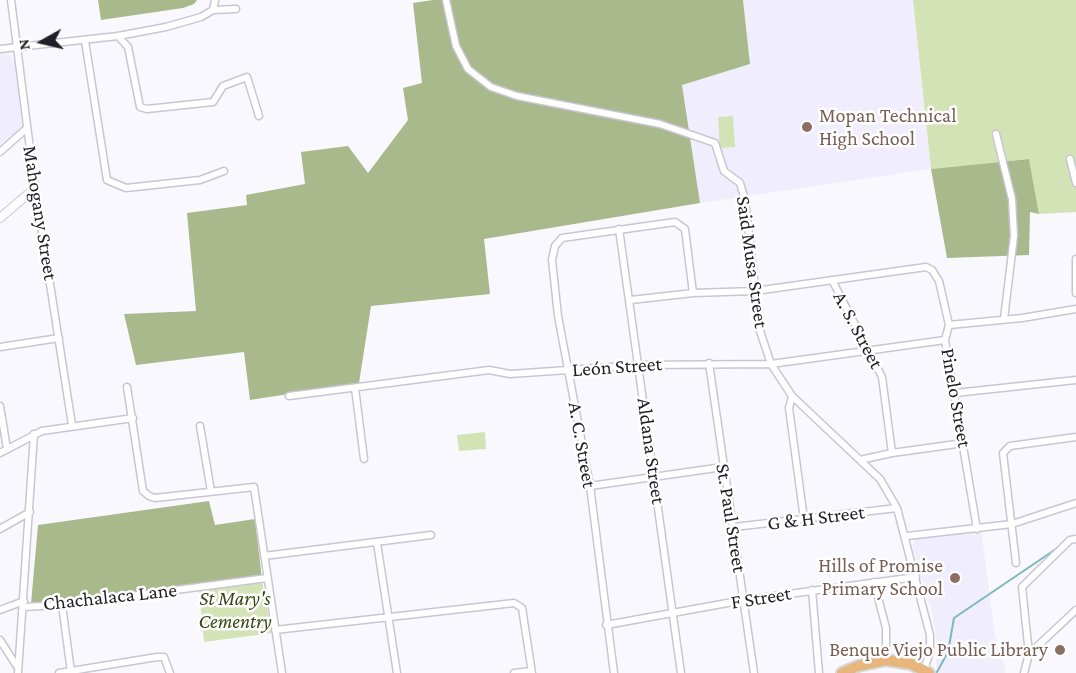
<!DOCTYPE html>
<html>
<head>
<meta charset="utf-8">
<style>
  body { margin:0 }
  #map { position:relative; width:1076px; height:673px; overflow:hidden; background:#f9f8fe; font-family:"Crimson Pro",serif }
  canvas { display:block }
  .north { position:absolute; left:12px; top:12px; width:60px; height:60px; -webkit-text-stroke:4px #fff; paint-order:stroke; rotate:262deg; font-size:16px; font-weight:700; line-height:24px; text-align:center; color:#201f25 }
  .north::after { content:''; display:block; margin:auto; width:21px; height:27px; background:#201f25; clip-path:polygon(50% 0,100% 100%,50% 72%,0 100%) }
</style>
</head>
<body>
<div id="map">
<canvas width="1076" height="673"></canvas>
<div class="north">N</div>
</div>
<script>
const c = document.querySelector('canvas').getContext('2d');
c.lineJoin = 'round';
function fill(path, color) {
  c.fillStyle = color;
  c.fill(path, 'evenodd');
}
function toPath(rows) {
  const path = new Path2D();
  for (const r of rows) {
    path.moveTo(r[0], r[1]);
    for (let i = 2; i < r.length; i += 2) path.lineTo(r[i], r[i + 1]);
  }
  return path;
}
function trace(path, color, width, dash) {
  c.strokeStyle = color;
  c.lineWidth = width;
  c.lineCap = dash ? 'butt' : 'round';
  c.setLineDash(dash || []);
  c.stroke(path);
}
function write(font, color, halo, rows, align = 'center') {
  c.font = font + ' "Crimson Pro",serif';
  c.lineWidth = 5;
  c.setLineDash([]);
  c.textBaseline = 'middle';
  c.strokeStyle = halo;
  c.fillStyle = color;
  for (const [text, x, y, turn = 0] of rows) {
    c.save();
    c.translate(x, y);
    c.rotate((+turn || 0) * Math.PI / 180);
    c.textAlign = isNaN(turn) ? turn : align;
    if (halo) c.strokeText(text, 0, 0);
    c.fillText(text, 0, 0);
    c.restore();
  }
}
const built = toPath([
  [743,0,913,0,931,169,700,203,682,84,750,64],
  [0,51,10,56,17,67,23,126,0,145],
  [981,530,995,635,1006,670,1005,673,939,673,936,666,936,635,932,612,912,545,917,538]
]);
const green = toPath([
  [913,0,1076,0,1076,212,1039,214,1029,159,931,169],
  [733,116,735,147,720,148,718,117],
  [485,432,486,449,459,451,457,435],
  [262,581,272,633,204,642,199,589]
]);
const forest = toPath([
  [98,0,197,0,194,4,183,8,101,20],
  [433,0,743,0,750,64,682,85,700,203,484,239,490,294,371,306,359,383,250,400,244,352,136,365,124,314,196,311,187,213,247,205,246,195,305,184,301,152,348,146,368,173,408,120,403,88,422,83,413,3],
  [1029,159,1039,214,1030,212,1029,255,947,258,931,169],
  [209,501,215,525,255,519,262,579,31,604,38,525]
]);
const stream = toPath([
  [937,672,948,652,954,618,1056,549]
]);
const minor = toPath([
  [11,0,35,188,72,425],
  [446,0,456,46,468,69,491,87,517,96,660,124,715,143,724,171,740,183,745,200,760,331,771,364,792,396,880,479,897,508,930,635,930,652,924,670],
  [213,10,215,0],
  [118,36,128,47,140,107,147,109,213,102,223,86,247,77,259,116],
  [85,41,107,180,126,188,200,180,224,171],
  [0,49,118,36,166,27,201,17,213,10,236,9],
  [996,134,1012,199,1014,236,1004,319],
  [0,152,27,128],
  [1070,159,1076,183],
  [619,229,681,673],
  [1076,259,1076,293],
  [832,280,882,377,892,453],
  [631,300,693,293,755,291,926,267,932,270,939,281,949,325,945,340,977,529],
  [949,325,1022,318,1076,309],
  [0,347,59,338],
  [709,363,754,673],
  [127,387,143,491,149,496,155,498,254,487,282,673],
  [355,388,364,459],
  [955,393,1076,380],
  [289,396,489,370,510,374,640,365,771,364,945,340],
  [792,396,789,408,804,519],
  [0,406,7,449],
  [200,426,211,491],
  [0,453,42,431,133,418],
  [860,460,892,453,964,443],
  [590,486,723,467],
  [734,527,897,508],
  [0,529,30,512],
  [907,536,1012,524,1076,503],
  [377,543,397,673],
  [264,556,431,535],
  [1016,563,1003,453,1010,446,1076,437],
  [874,582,886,628,886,660],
  [812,590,819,673],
  [62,605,71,672],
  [23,607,62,605,267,578],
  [0,610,24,601],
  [606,625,744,600,916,577],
  [275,630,514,603,522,608,532,673],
  [0,640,18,668],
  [1029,654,1022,587,1070,540,1076,539],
  [18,673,34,434],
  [59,673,157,657,164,657,170,673],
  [514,673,531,671],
  [614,673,590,486,558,316,552,260,555,246,562,238,675,222,685,229,693,293],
  [1024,673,1029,654,1076,610]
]);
const tertiary = toPath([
  [0,218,35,188]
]);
const trunk = toPath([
  [842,673,858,666,886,660,911,664,929,673]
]);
const markers = [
  [807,127,6,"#8d6e63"],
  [955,578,6,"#8d6e63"],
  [1060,650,6,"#8d6e63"]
];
const educationNames = [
  ["Mopan Technical",819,116,"left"],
  ["High School",819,139,"left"],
  ["Hills of Promise",943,566],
  ["Primary School",943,589],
  ["Benque Viejo Public Library",1048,650]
];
const streetNames = [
  ["Mahogany Street",40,213,81],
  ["Said Musa Street",752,262,82],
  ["A. S. Street",858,330,62],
  ["León Street",617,367,-4],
  ["Pinelo Street",956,398,80],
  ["A. C. Street",582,445,80],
  ["Aldana Street",651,451,82],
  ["St. Paul Street",731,518,81],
  ["G & H Street",816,518,-7],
  ["Chachalaca Lane",110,597,-6],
  ["F Street",761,598,-9]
];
const parkNames = [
  ["St Mary's",235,599],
  ["Cementry",235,622]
];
fill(built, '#f0eefc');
fill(green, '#d3e3b5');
fill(forest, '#a9b98b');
trace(stream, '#7ab9c0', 2);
trace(minor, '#c8c6d4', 9);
trace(tertiary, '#c8c6d4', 10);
trace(trunk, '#d7d7d8', 14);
trace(minor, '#fff', 6);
trace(tertiary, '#fff', 8);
trace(trunk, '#e6b67c', 10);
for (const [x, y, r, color] of markers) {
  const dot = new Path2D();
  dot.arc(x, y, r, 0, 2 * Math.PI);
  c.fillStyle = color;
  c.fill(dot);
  trace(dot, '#fff', 2);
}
write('20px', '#785e54', '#fff', educationNames, 'right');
write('20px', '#201f25', '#fff', streetNames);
write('italic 20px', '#394713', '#fff', parkNames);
</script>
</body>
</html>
